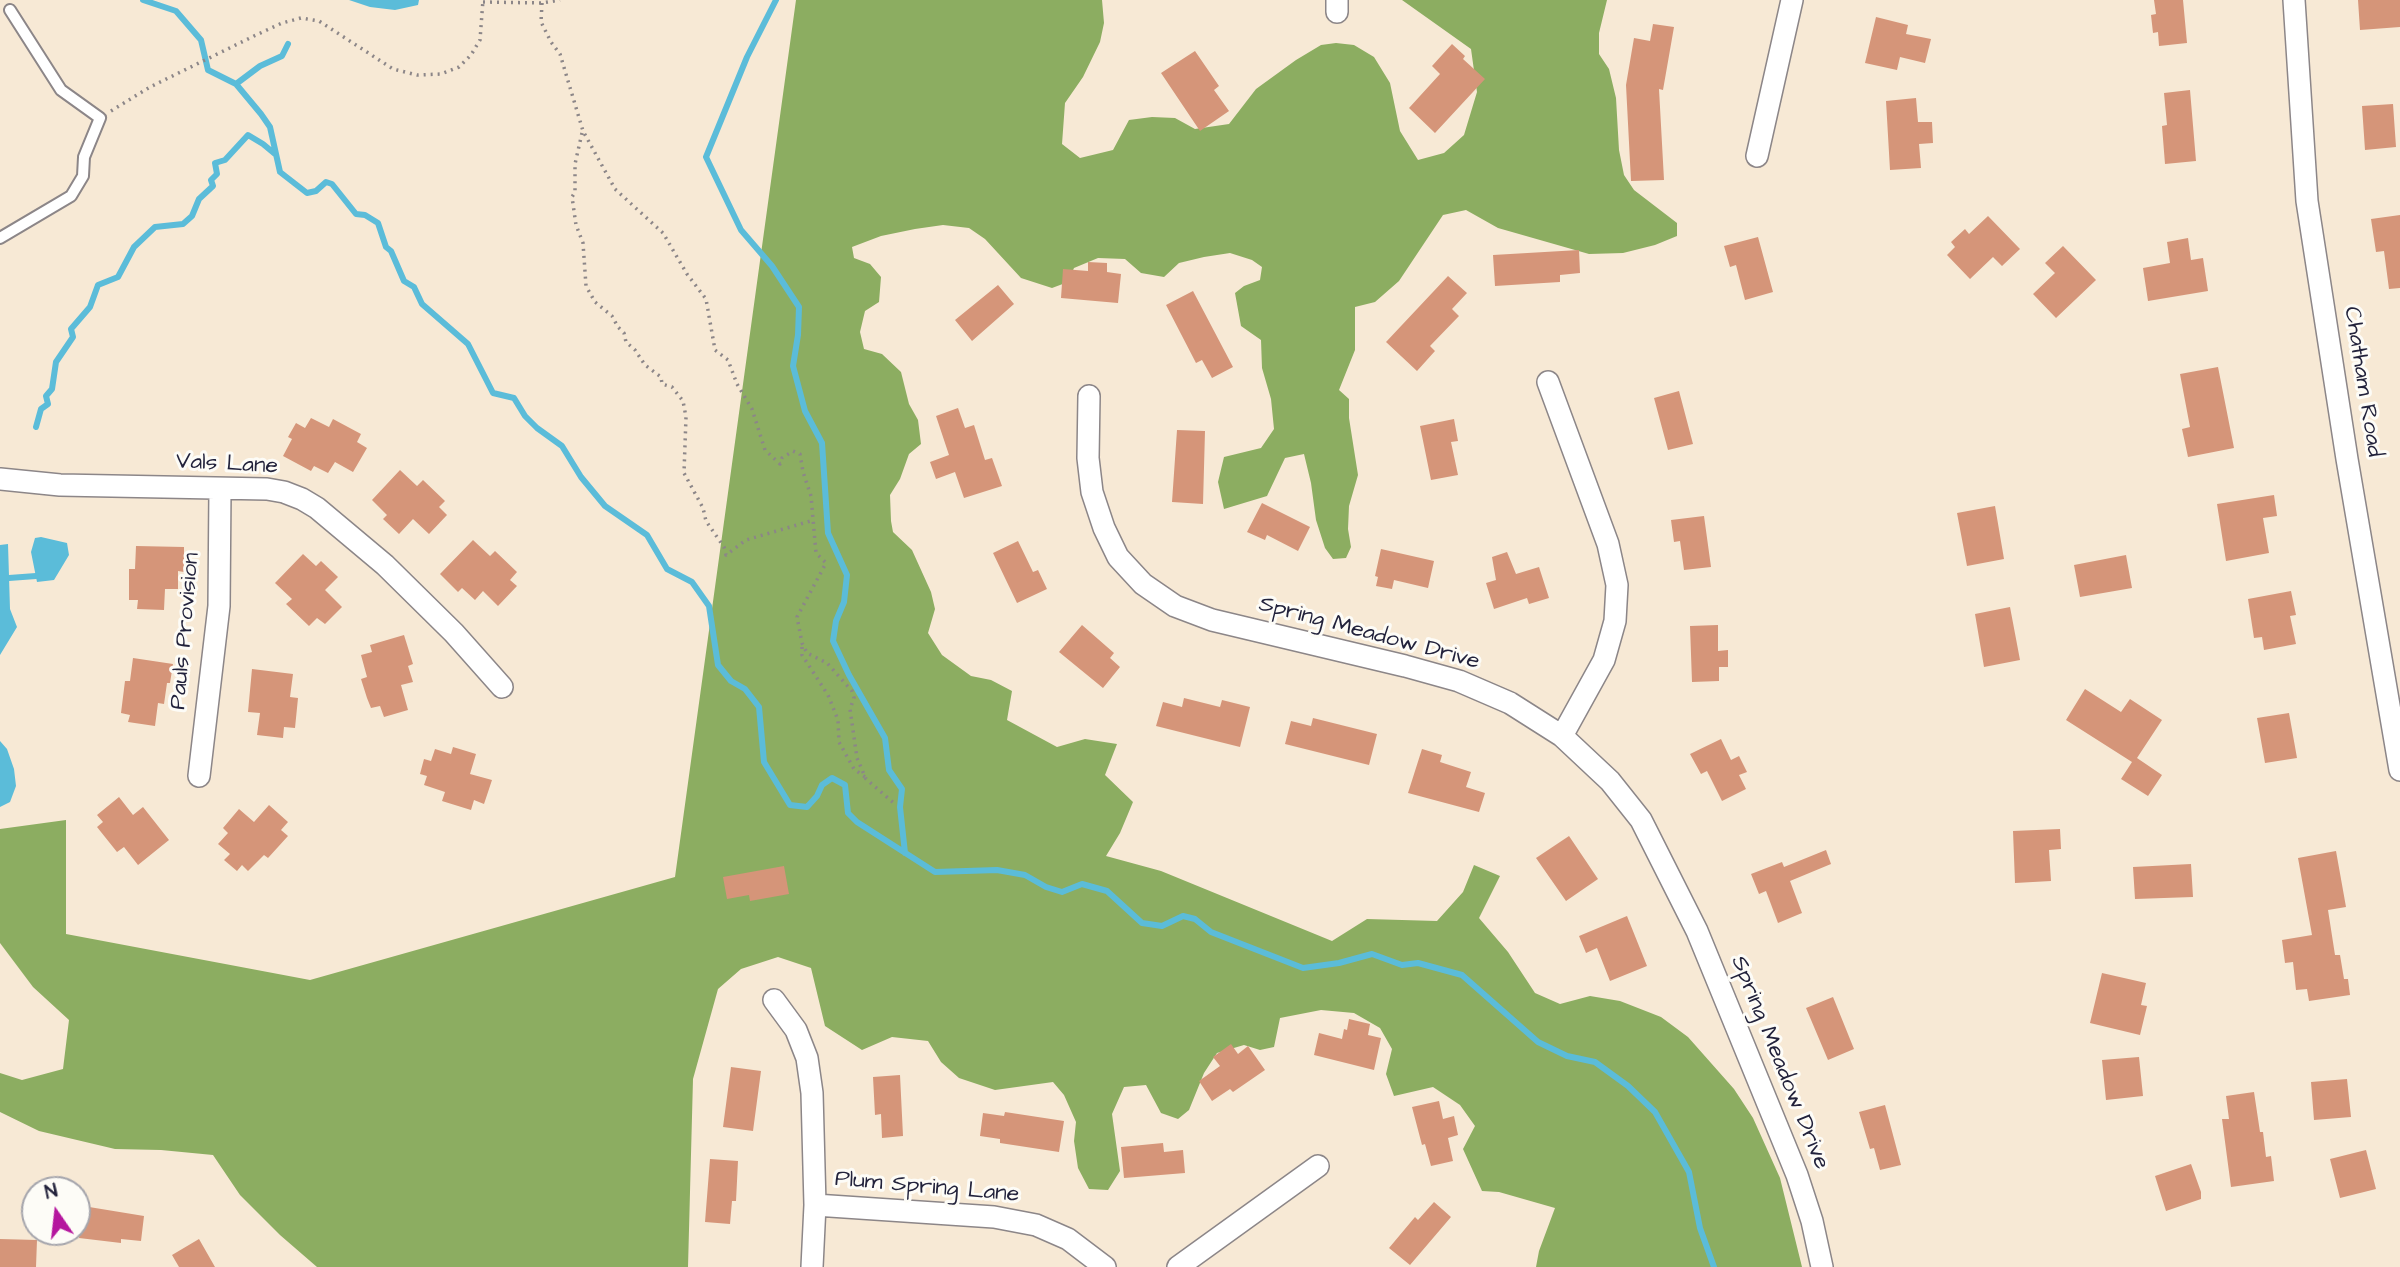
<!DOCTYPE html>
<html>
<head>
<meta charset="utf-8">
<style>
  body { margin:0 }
  #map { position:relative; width:2400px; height:1267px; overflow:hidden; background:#f7e9d5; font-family:"Architects Daughter",sans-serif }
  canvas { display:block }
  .north { position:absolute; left:21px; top:1176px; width:70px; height:70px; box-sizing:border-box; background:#fdfcf7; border:2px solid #a5a5ac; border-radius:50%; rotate:346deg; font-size:19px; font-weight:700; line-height:28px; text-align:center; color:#22223b }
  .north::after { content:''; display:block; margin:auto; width:24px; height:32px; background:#b5179e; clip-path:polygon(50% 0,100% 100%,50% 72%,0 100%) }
</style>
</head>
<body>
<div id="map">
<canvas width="2400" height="1267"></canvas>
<div class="north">N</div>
</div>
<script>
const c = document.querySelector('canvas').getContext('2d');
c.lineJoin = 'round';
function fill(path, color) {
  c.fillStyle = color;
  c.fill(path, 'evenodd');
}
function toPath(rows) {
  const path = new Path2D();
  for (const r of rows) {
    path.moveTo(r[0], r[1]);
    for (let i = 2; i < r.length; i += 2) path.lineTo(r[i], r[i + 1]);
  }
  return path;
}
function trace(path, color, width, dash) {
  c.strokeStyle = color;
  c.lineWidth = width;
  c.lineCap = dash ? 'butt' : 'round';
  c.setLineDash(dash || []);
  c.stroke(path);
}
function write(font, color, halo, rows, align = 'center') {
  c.font = font + ' "Architects Daughter",sans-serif';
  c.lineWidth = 6;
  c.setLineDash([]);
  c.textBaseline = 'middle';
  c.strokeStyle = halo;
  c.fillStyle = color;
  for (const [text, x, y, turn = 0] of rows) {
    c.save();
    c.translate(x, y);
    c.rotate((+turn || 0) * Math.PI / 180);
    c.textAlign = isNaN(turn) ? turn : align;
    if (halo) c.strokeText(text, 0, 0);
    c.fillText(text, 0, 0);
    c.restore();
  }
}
const forest = toPath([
  [796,0,1102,0,1104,23,1100,42,1083,77,1065,103,1062,144,1080,158,1113,150,1129,120,1152,117,1175,118,1195,129,1229,124,1256,89,1296,60,1321,45,1336,43,1354,45,1374,57,1390,83,1400,131,1418,160,1444,153,1464,135,1477,92,1471,49,1402,0,1607,0,1599,33,1599,54,1609,69,1616,98,1619,150,1624,175,1634,190,1677,223,1677,236,1655,245,1623,253,1589,254,1498,228,1466,210,1443,215,1399,281,1375,302,1355,307,1355,350,1339,390,1349,399,1349,418,1358,475,1349,506,1348,529,1351,547,1346,558,1333,559,1325,548,1316,520,1311,483,1304,454,1285,458,1267,496,1224,509,1218,482,1224,457,1261,448,1274,429,1271,399,1262,368,1261,340,1241,326,1235,293,1244,286,1260,280,1262,267,1252,260,1230,253,1204,257,1179,263,1164,277,1141,273,1125,259,1098,258,1074,268,1068,282,1052,288,1021,278,985,239,969,228,943,225,915,229,881,236,852,247,854,258,870,264,881,277,879,302,865,311,860,332,864,349,882,354,901,372,909,404,918,420,921,444,909,454,900,479,890,495,891,521,893,532,912,550,931,592,935,609,928,633,942,655,971,676,991,680,1012,691,1007,720,1057,747,1085,739,1117,744,1105,775,1133,802,1120,833,1106,856,1161,871,1332,941,1367,919,1437,921,1463,892,1474,865,1500,876,1479,918,1508,952,1535,993,1560,1004,1590,996,1620,1001,1661,1017,1688,1037,1734,1089,1753,1118,1780,1178,1802,1267,1536,1267,1539,1251,1555,1208,1499,1192,1482,1191,1463,1149,1475,1126,1460,1105,1433,1087,1394,1096,1386,1074,1392,1049,1380,1028,1354,1013,1321,1010,1280,1018,1274,1047,1260,1050,1244,1045,1217,1053,1204,1073,1189,1110,1178,1119,1161,1113,1146,1085,1124,1087,1112,1114,1120,1171,1108,1190,1089,1189,1078,1168,1074,1141,1076,1122,1064,1095,1053,1082,995,1090,959,1078,941,1062,928,1041,892,1037,862,1050,825,1026,811,968,778,957,741,969,718,989,693,1079,688,1267,317,1267,280,1235,240,1195,213,1155,161,1150,115,1149,39,1131,0,1112,0,1073,22,1080,63,1069,69,1020,33,987,0,943,0,829,66,820,66,934,310,980,675,877]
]);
const water = toPath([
  [349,0,419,0,418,5,395,10,370,7],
  [41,537,67,543,69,555,54,580,37,582,31,552,35,538],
  [8,544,10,609,17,627,0,655,0,545],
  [0,741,7,749,14,769,16,786,10,802,0,807]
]);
const stream = toPath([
  [143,0,176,11,201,40,208,70,236,84,261,114,270,127,280,172,307,193,316,191,326,182,332,184,356,214,365,215,378,223,386,247,391,251,404,281,414,287,422,304,468,344,493,393,514,398,525,416,537,428,562,446,581,477,605,506,647,535,667,569,692,582,709,606,718,665,731,681,745,689,759,707,764,762,790,805,807,807,817,796,822,785,832,778,845,785,848,813,857,822,935,872,997,870,1025,875,1046,887,1062,892,1082,884,1107,891,1142,923,1162,926,1183,916,1195,919,1211,932,1303,968,1339,963,1372,954,1402,965,1418,963,1462,975,1538,1042,1567,1056,1595,1062,1628,1086,1655,1112,1689,1172,1700,1228,1714,1267],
  [776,0,747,57,706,157,741,230,772,266,799,307,798,335,793,366,805,411,822,443,828,533,847,575,844,602,836,621,833,641,849,675,885,738,889,770,902,789,900,807,905,853],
  [236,84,260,66,282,56,288,44],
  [36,427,41,409,48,404,46,396,52,389,56,362,73,337,71,329,90,307,98,285,118,277,134,247,155,227,183,224,192,216,199,199,213,186,211,180,217,174,215,163,225,160,248,135,263,144,275,154],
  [9,578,36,576]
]);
const building = toPath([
  [2154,0,2183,0,2187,43,2159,46,2158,32,2153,33,2151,15,2156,14],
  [2358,0,2400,0,2400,27,2360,30],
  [1876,17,1908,25,1906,34,1931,39,1925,63,1900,57,1897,70,1865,63],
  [1653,24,1674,27,1663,90,1659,89,1664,180,1631,181,1626,85,1634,38,1650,41],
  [1452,44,1465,56,1463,59,1485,79,1435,133,1409,108,1440,74,1432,66],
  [1195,51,1219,86,1214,90,1229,111,1200,131,1161,73],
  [2190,90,2196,161,2165,164,2162,126,2167,125,2164,93],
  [1916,98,1918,122,1932,122,1933,143,1919,144,1921,168,1890,170,1886,101],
  [2393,104,2396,147,2365,150,2362,106],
  [2400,215,2400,288,2389,289,2384,251,2376,252,2371,219],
  [1988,216,2020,249,2002,266,1993,257,1970,279,1947,255,1955,247,1951,242,1965,229,1969,234],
  [1758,237,1773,292,1745,300,1736,265,1730,267,1724,246],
  [2188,238,2191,260,2203,258,2208,291,2148,301,2143,268,2170,263,2167,242],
  [2063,246,2096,280,2056,318,2033,294,2055,273,2045,263],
  [1579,250,1580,273,1560,275,1560,282,1495,286,1493,255],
  [1088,262,1107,263,1107,272,1121,274,1118,303,1061,298,1063,269,1088,271],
  [1448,276,1467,293,1452,309,1459,316,1430,346,1435,351,1417,371,1386,342],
  [998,285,1014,304,972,341,955,320],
  [1193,291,1233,367,1212,378,1202,360,1196,363,1166,305],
  [2218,367,2234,448,2188,457,2182,429,2190,427,2180,374],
  [1679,391,1693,444,1668,450,1654,398],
  [958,408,965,428,974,425,985,460,992,458,1002,486,964,498,955,472,936,479,930,462,949,455,936,416],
  [311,418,329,427,333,419,361,434,357,442,367,448,353,472,335,462,328,473,314,466,311,471,283,456,292,439,288,437,296,423,305,428],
  [1454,419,1458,441,1451,442,1458,475,1431,480,1420,426],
  [1177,430,1205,431,1203,504,1172,502],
  [400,470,417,486,423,480,445,501,439,507,447,515,429,534,413,519,399,534,383,519,387,515,372,500],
  [2274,495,2277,516,2263,518,2269,553,2226,561,2217,504],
  [1262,503,1310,527,1298,551,1267,535,1265,540,1247,532],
  [1995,506,2004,559,1967,566,1957,513],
  [1704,516,1711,567,1684,570,1680,541,1674,542,1671,520],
  [473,540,490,556,495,551,517,572,510,580,517,586,498,606,483,591,475,600,462,588,458,592,440,574],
  [1018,541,1033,572,1038,570,1047,589,1017,603,993,553],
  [136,546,184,547,184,572,178,571,178,589,165,589,164,610,137,609,138,600,129,600,129,569,135,569],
  [1381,549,1434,561,1428,588,1394,580,1392,589,1376,586,1378,577,1375,576],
  [1507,552,1516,574,1539,567,1549,598,1529,604,1527,598,1494,609,1486,583,1496,580,1492,557],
  [303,554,316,566,321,561,338,577,325,590,342,607,325,624,317,618,309,626,286,604,292,599,275,583],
  [2126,555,2132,588,2080,597,2074,565],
  [2291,591,2296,615,2290,616,2296,644,2264,650,2262,637,2254,638,2248,599],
  [2010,607,2020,660,1984,667,1975,614],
  [1082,625,1114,653,1110,658,1120,667,1103,688,1059,652],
  [1718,625,1718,651,1728,650,1728,667,1719,667,1719,681,1692,682,1690,626],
  [404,635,413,664,408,666,413,682,401,685,408,710,384,717,380,706,371,708,367,698,361,679,367,677,361,655,372,652,370,645],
  [133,658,173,664,170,683,167,683,164,704,158,703,155,726,128,722,130,715,121,713,125,681,130,681],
  [252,669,293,674,290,697,298,698,295,728,284,727,283,738,257,735,260,713,248,712],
  [2085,689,2121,712,2130,699,2162,720,2137,758,2162,775,2148,796,2121,779,2132,762,2066,720],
  [1184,698,1220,707,1222,700,1250,707,1240,747,1156,726,1163,702,1182,707],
  [2289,713,2297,758,2265,763,2257,718],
  [1313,718,1377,734,1369,765,1285,744,1291,721,1311,726],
  [1721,739,1731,760,1739,756,1747,772,1739,775,1746,789,1722,801,1707,771,1701,774,1690,754],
  [453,747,476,754,470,774,492,780,484,804,474,800,471,810,442,801,445,792,424,785,427,776,420,774,424,759,431,761,435,749,451,754],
  [1422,749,1442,755,1440,762,1471,772,1466,787,1485,793,1479,812,1408,793],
  [119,797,133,815,143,807,169,840,138,865,124,847,117,852,97,827,103,822,97,815],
  [269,805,288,822,281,830,288,836,268,858,264,855,248,871,242,865,237,871,224,860,230,854,218,844,228,833,223,828,239,809,254,822],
  [2060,829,2061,849,2049,850,2051,881,2015,883,2013,831],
  [1569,836,1598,879,1566,901,1536,858],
  [1826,850,1831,864,1790,881,1802,913,1778,923,1766,891,1759,894,1751,874,1782,862,1784,867],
  [2336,851,2346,907,2328,910,2335,955,2340,955,2344,979,2348,979,2350,995,2309,1001,2307,989,2296,990,2293,962,2285,963,2282,940,2312,935,2298,858],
  [2191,864,2193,897,2135,899,2133,867],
  [784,866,789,894,750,901,749,895,727,899,723,877],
  [1627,916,1647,966,1610,981,1597,948,1586,953,1579,936],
  [2102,973,2146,983,2141,1005,2147,1006,2140,1035,2090,1023],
  [1833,997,1854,1049,1828,1060,1806,1008],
  [1349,1019,1370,1024,1368,1035,1381,1038,1374,1070,1314,1055,1319,1033,1342,1039,1344,1029,1347,1030],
  [1231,1044,1238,1054,1248,1046,1265,1070,1233,1092,1230,1089,1212,1101,1199,1081,1220,1066,1213,1057],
  [2139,1057,2143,1096,2106,1100,2102,1060],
  [731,1067,761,1071,753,1131,723,1127],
  [900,1075,903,1136,882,1138,881,1114,875,1115,873,1077],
  [2347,1079,2351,1117,2314,1120,2311,1082],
  [2254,1092,2260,1132,2263,1132,2266,1157,2271,1156,2274,1181,2231,1187,2222,1119,2229,1119,2226,1096],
  [1439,1101,1443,1119,1454,1116,1458,1135,1448,1138,1453,1161,1431,1166,1425,1144,1422,1145,1412,1107],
  [1885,1105,1901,1165,1880,1170,1874,1148,1870,1149,1859,1112],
  [1005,1112,1064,1121,1059,1152,1000,1143,1000,1139,980,1136,983,1113,1004,1116],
  [1163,1143,1164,1152,1183,1150,1185,1173,1124,1178,1121,1147],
  [2366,1150,2376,1189,2340,1198,2330,1159],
  [710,1159,738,1161,736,1201,732,1201,730,1224,705,1222],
  [2191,1164,2201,1192,2201,1199,2166,1211,2155,1176],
  [1434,1202,1451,1217,1410,1265,1389,1248,1415,1217,1418,1220],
  [83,1206,144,1216,141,1241,121,1239,121,1243,79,1238],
  [0,1239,37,1240,36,1267,0,1267],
  [199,1239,215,1267,179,1267,172,1255]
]);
const path = toPath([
  [483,2,542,3,560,0],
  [542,3,541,22,551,42,560,54,583,131,615,189,663,233,687,274,706,299,715,350,728,360,737,384,752,409,765,450,780,464,782,458,793,451,800,454,803,472,811,496,816,553,826,563,797,617,802,643,807,653,827,663,852,691,854,698,850,709,857,758,866,779,896,805],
  [111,111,150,87,254,36,282,23,301,18,319,21,393,69,417,75,441,74,459,67,471,55,480,40,483,0],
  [582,133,575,164,575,192,572,197,576,225,583,243,586,286,595,302,612,316,618,327,624,333,626,342,635,350,645,365,661,377,662,384,672,387,683,401,686,417,684,473,703,508,706,521,724,547,726,555,746,540,814,520],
  [802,647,802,655,828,695,838,720,839,742,854,769,865,777]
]);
const service = toPath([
  [0,238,71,196,83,176,84,157,100,118,61,90,10,10]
]);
const minor = toPath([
  [1337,0,1337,12],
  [2294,0,2307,201,2347,459,2400,770],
  [1757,156,1792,0],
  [1548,382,1608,544,1617,585,1615,621,1604,660,1562,736],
  [1089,396,1088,458,1092,492,1104,528,1118,557,1143,584,1175,606,1212,620,1405,666,1459,681,1510,703,1562,736,1610,781,1641,820,1697,931,1797,1175,1812,1221,1822,1267],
  [0,479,60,485,267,489,284,492,302,499,317,508,385,565,454,633,502,687],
  [199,776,219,606,220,489],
  [774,1000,796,1030,807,1058,812,1093,815,1205,812,1267],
  [815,1205,994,1217,1036,1225,1068,1239,1105,1267],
  [1178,1267,1318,1166]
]);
const streetNames = [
  ["Chatham Road",2362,382,81],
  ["Vals Lane",227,465,3],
  ["Pauls Provision",186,631,-85],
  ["Spring Meadow Drive",1369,634,15],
  ["Spring Meadow Drive",1779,1063,68],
  ["Plum Spring Lane",927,1188,5]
];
fill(forest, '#8cad61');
fill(water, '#5bbcd9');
trace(stream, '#5bbcd9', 6);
fill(building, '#d59579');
trace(service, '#8c8688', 14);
trace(minor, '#8c8688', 24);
trace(path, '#8c8688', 3.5, [2, 5]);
trace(service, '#fff', 10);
trace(minor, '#fff', 21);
write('23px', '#22223b', '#fdfcf7', streetNames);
</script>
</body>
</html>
